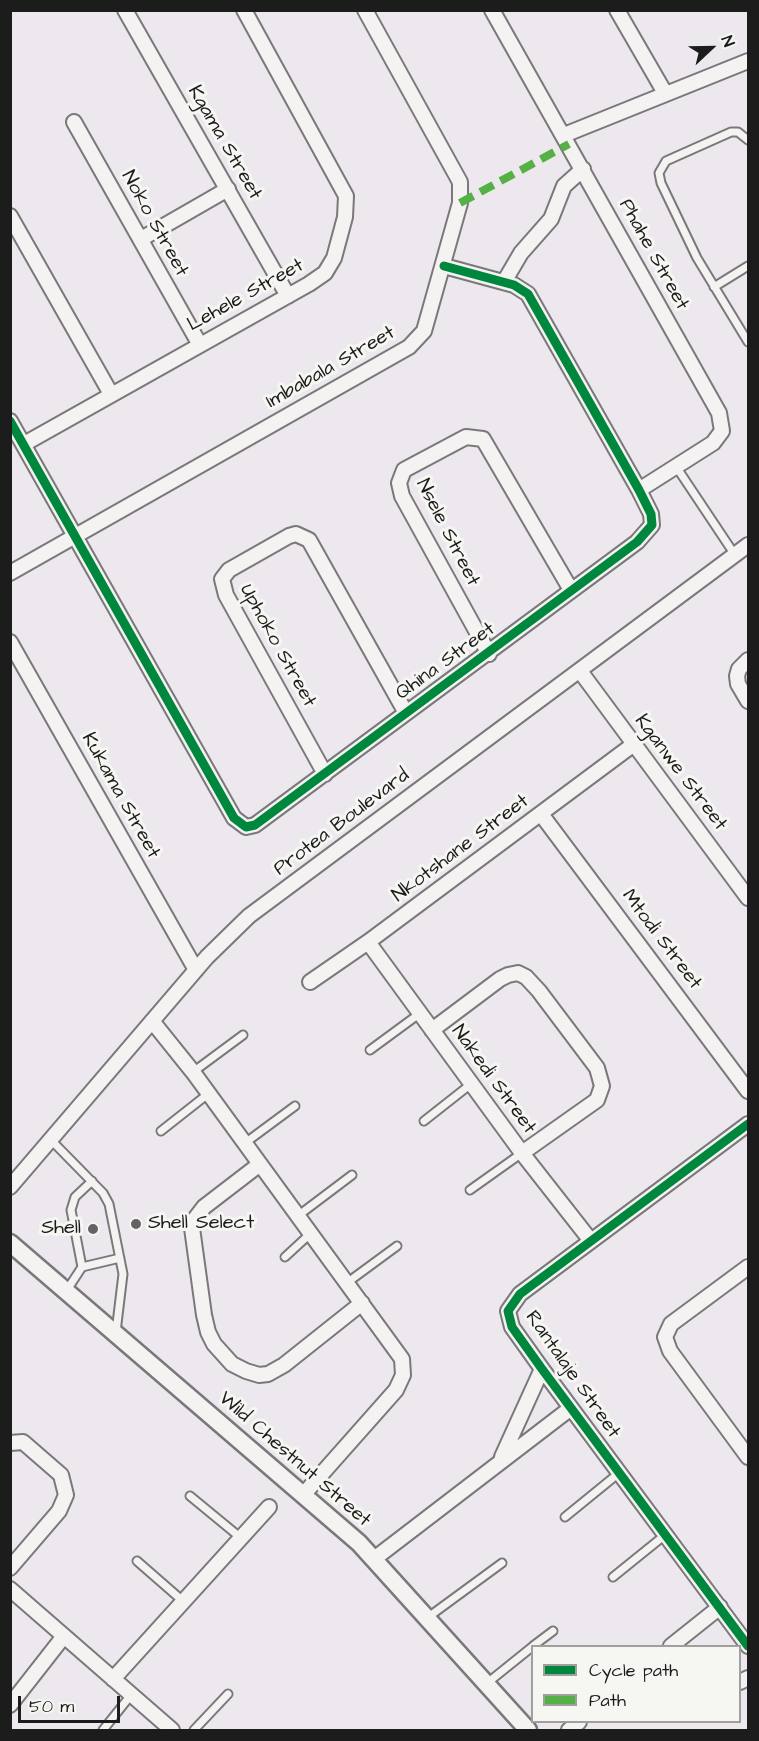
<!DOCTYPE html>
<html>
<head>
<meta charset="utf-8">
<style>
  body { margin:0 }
  #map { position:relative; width:759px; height:1741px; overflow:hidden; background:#ece8ed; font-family:"Architects Daughter",sans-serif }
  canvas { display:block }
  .frame { position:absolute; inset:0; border:12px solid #1c1c1c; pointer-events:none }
  .legend { position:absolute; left:531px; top:1645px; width:210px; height:78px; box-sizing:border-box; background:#f6f6f2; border:2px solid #9f9f9c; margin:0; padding:8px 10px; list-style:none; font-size:18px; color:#1c1c1c }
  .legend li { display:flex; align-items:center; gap:12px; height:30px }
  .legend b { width:30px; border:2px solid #9f9f9c }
  .north { position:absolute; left:681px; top:18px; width:60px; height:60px; -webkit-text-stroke:4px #f6f6f2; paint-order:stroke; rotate:68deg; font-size:16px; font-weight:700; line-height:24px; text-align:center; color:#1c1c1c }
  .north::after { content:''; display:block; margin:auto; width:21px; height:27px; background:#1c1c1c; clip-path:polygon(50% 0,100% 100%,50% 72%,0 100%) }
  .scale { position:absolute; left:18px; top:1696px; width:102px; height:27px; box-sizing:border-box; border:3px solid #1c1c1c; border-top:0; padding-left:8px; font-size:18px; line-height:21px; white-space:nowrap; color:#1c1c1c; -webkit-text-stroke:4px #f6f6f2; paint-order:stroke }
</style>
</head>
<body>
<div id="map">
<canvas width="759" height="1741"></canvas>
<div class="frame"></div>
<ul class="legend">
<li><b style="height:8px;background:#00873e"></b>Cycle path</li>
<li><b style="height:8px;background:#55b145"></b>Path</li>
</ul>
<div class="north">N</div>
<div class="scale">50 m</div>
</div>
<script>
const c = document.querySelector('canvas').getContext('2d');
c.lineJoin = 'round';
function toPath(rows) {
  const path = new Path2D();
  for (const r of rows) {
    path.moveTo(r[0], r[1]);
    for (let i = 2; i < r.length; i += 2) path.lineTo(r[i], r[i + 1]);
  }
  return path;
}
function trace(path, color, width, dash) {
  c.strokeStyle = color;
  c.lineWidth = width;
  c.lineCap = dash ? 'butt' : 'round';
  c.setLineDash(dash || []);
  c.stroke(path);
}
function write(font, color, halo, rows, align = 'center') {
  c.font = font + ' "Architects Daughter",sans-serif';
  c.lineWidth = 6;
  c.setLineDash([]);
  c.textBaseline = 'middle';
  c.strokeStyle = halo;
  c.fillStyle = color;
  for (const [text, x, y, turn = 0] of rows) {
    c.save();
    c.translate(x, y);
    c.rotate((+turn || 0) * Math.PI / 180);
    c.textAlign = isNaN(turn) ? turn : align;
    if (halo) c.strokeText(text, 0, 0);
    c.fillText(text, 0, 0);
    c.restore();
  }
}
const service = toPath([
  [748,140,738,132,731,132,666,161,659,173,661,183,697,258,748,342],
  [714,287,748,266],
  [677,468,735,555],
  [370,1050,419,1014],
  [193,1072,243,1035],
  [424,1121,471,1084],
  [161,1131,208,1094],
  [51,1140,103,1193,109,1204,123,1274,116,1332],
  [245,1143,295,1106],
  [470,1190,522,1153],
  [299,1215,352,1175],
  [285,1257,311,1233],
  [82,1267,71,1210,75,1197,92,1181],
  [348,1282,397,1246],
  [67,1290,82,1267,120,1258],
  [190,1496,241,1538],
  [565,1517,619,1473],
  [137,1561,184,1602],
  [613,1577,665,1535],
  [427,1618,502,1563],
  [533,1646,553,1631],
  [486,1684,532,1647],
  [103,1730,131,1695],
  [194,1730,228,1694]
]);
const minor = toPath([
  [125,10,288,296],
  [492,10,719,413,722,431,713,443,639,490],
  [617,10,665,93],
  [74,122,200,345],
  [564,135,748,61],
  [10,216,111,394],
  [141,239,228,189],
  [504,282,521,253,551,219,564,186,583,169],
  [10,421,234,818,246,827,255,825,637,542,652,525,651,514,639,490,528,294,514,285,444,266],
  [24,444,309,284,325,273,334,258,345,217,346,196,244,10],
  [10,573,409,347,424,331,460,203,460,182,365,10],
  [10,642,196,970],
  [489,654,402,496,399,483,404,470,466,437,483,439,571,590],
  [748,660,739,669,737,676,738,684,748,701],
  [580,671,748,898],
  [325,774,226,595,222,579,229,570,289,536,296,534,309,540,406,713],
  [541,814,748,1091],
  [368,942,522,1153,591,1241],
  [310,982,368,942,634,744],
  [152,1021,193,1072,402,1359,403,1375,396,1390,303,1495],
  [432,1030,500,979,508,975,518,973,526,977,539,991,597,1068,602,1086,597,1100,522,1153],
  [748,1124,520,1294,508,1311,512,1327,542,1369,748,1646],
  [260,1164,204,1207,194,1220,192,1228,204,1315,208,1332,214,1344,232,1364,246,1371,259,1375,268,1374,284,1365,362,1303],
  [10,1187,207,957,249,916,748,545],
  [748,1267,671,1324,665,1337,670,1351,748,1457],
  [10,1443,23,1442,61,1475,66,1495,59,1511,10,1568],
  [502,1457,542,1369],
  [374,1559,571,1408],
  [10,1589,172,1730],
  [671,1646,720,1607],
  [113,1679,269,1507],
  [740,1682,748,1678],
  [10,1705,64,1636],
  [569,1730,579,1722]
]);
const tertiary = toPath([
  [10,1243,359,1543,528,1730]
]);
const quiet = toPath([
  [460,203,569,144]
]);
const cycleway = toPath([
  [10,421,234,818,246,827,255,825,637,542,652,525,651,514,639,490,528,294,514,285,444,266],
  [748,1124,520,1294,508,1311,512,1327,542,1369,748,1646]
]);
const markers = [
  [136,1224,6,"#656365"],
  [93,1229,6,"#656365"]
];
const streetNames = [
  ["Kgama Street",224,143,60],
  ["Noko Street",154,224,61],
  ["Phahe Street",653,255,61],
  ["Lehele Street",246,296,-29],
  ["Imbabala Street",331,368,-30],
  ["Nsele Street",447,533,63],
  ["Uphoko Street",277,646,61],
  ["Qhina Street",446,662,-36],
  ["Kganwe Street",680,773,53],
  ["Kukama Street",120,796,61],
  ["Protea Boulevard",342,823,-37],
  ["Nkotshane Street",461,849,-37],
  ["Mtodi Street",661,940,53],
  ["Nakedi Street",493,1080,54],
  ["Rantalaje Street",572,1375,55],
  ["Wild Chestnut Street",294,1460,41]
];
const poiNames = [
  ["Shell Select",148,1224],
  ["Shell",81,1229,"right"]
];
trace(service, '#7a787a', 11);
trace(minor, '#7a787a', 18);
trace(tertiary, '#7a787a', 21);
trace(service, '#f4f3f2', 7);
trace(minor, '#f4f3f2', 14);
trace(tertiary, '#f4f3f2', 16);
trace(quiet, '#55b145', 8, [15, 8]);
trace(cycleway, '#00873e', 9);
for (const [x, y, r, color] of markers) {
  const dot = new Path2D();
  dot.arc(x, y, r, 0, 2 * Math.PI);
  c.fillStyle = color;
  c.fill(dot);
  trace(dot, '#f6f6f2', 2);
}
write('20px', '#1c1c1c', '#f6f6f2', streetNames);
write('20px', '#1c1c1c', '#f6f6f2', poiNames, 'left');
</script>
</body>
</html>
